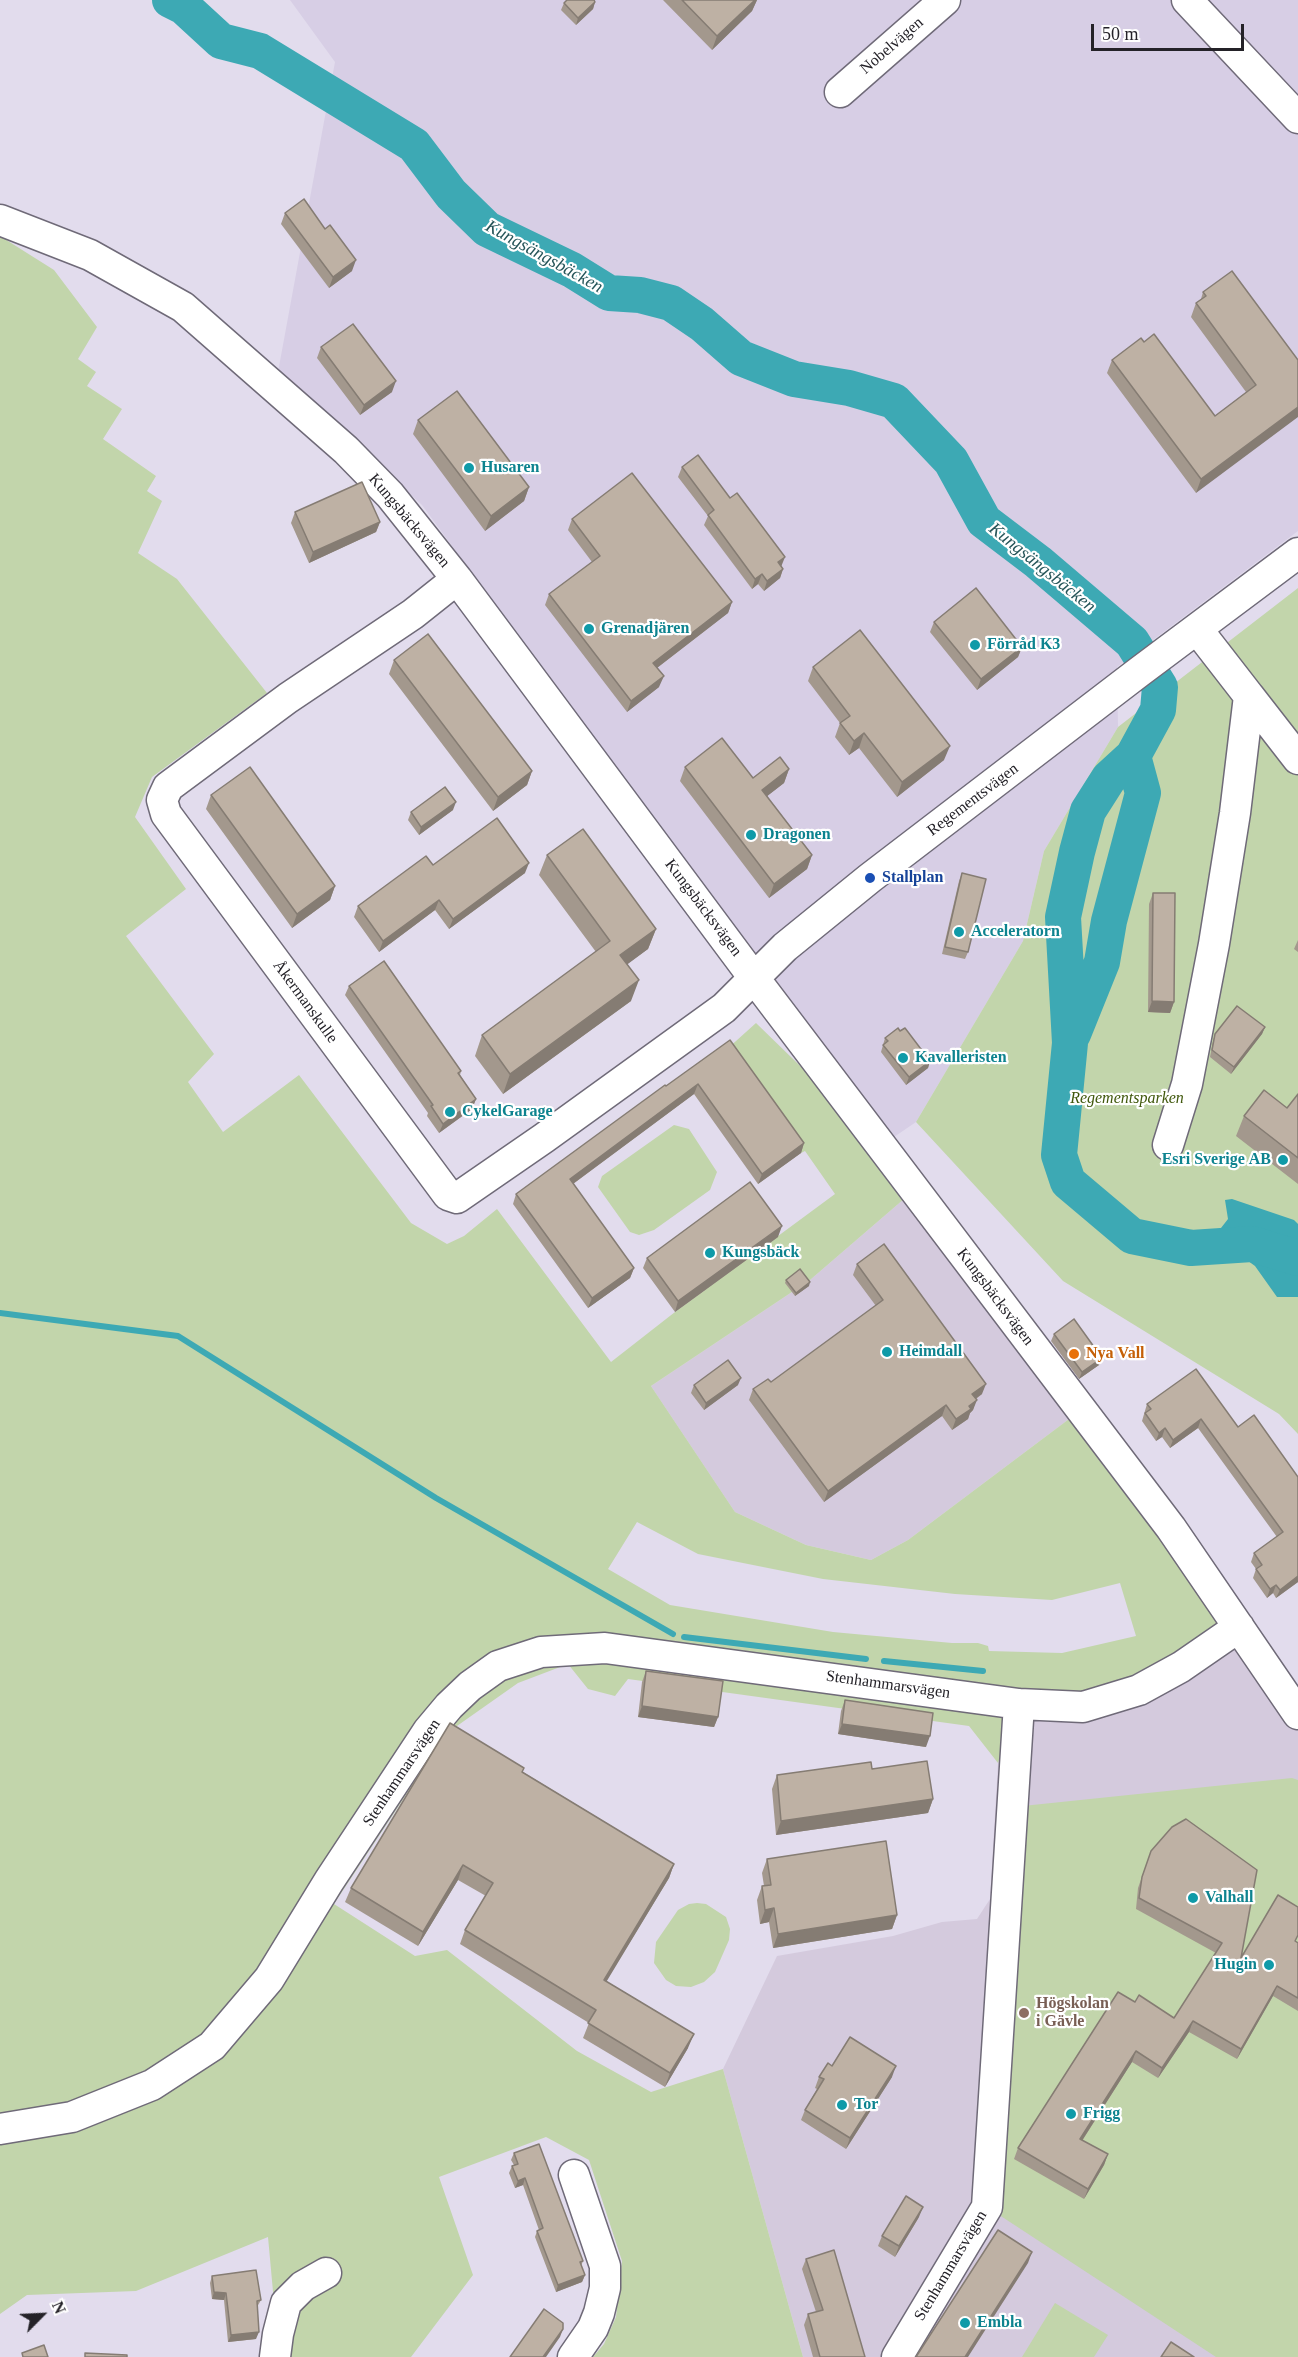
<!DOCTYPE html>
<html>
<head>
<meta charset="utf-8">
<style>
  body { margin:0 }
  #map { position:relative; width:1298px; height:2357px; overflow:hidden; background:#e2dced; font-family:"Times New Roman",serif }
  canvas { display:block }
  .north { position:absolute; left:12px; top:2285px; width:60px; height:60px; -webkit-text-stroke:4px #fff; paint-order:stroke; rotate:66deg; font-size:16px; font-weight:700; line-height:24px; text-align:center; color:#242228 }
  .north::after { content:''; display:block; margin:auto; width:21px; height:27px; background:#242228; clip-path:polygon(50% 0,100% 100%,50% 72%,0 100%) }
  .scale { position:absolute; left:1091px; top:24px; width:153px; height:27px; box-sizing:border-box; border:3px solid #242228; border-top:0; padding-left:8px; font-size:18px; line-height:21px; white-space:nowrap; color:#242228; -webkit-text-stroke:4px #fff; paint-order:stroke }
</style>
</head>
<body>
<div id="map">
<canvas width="1298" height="2357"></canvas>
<div class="north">N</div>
<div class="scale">50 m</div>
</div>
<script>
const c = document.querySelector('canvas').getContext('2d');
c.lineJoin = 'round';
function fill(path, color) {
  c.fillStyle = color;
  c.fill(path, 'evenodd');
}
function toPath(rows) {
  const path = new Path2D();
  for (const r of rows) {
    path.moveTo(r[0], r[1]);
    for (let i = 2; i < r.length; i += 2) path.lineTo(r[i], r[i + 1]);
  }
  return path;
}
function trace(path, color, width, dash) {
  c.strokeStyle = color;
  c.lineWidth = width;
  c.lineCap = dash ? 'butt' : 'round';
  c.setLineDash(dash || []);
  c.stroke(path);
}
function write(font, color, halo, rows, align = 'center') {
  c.font = font + ' "Times New Roman",serif';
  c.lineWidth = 4.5;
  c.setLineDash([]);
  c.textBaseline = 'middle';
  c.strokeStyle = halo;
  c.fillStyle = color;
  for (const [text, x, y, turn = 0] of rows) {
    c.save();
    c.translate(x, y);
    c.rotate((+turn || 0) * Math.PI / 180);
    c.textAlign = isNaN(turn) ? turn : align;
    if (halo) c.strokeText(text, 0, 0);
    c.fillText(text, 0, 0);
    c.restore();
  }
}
const built = toPath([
  [290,0,1298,0,1298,531,1117,667,1118,727,1044,851,1023,941,916,1122,894,1137,676,852,422,505,278,372,335,62]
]);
const education = toPath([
  [904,1199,1069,1419,908,1540,871,1560,806,1545,735,1512,651,1386,810,1280],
  [1239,1627,1298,1719,1298,2357,803,2357,723,2069,777,1956,893,1936,942,1922,977,1919,990,1899,998,1763,1019,1704]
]);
const green = toPath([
  [0,236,54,270,97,327,78,359,96,372,87,386,122,409,103,439,156,476,147,491,162,501,138,553,177,579,267,693,152,777,135,817,186,889,126,936,214,1054,188,1082,223,1132,299,1075,411,1223,447,1244,464,1236,497,1209,611,1362,675,1312,835,1194,805,1151,801,1153,726,1050,756,1023,827,1092,904,1199,810,1280,651,1386,735,1512,806,1545,871,1560,908,1540,1069,1419,1099,1434,1239,1627,1139,1690,1019,1704,998,1763,969,1726,628,1679,615,1696,588,1689,568,1664,518,1683,447,1733,334,1904,415,1956,447,1950,577,2051,651,2092,723,2069,803,2357,593,2357,604,2344,616,2317,622,2261,589,2160,546,2137,439,2177,473,2275,411,2357,279,2357,268,2237,136,2291,27,2295,0,2314],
  [637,1522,698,1554,823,1579,955,1594,1052,1600,1120,1583,1136,1636,1062,1653,989,1651,988,1646,978,1643,952,1643,833,1632,670,1605,608,1569],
  [1298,588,1298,1434,1279,1414,1063,1281,916,1122,1023,941,1044,851,1118,727],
  [674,1125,689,1129,717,1172,710,1190,654,1230,639,1235,630,1232,598,1187,602,1176],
  [1292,1778,1298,1780,1298,2357,1216,2357,987,2207,1013,1807],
  [697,1903,706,1904,726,1917,730,1929,729,1940,715,1972,704,1982,691,1987,676,1986,666,1980,654,1963,656,1942,678,1910,689,1904],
  [1055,2303,1108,2335,1094,2357,1022,2357]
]);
const water = toPath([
  [1232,1199,1294,1220,1298,1224,1298,1297,1277,1297,1255,1266,1244,1258,1224,1255,1188,1262,1191,1239,1221,1228,1228,1219,1225,1200]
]);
const stream = toPath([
  [0,1313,178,1336,436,1498,673,1634],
  [684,1637,866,1659],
  [884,1661,983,1671]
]);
const river = toPath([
  [170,0,184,7,221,41,260,51,414,145,451,194,487,229,572,270,609,293,640,295,671,303,702,324,741,358,794,379,849,388,894,401,951,461,984,521,1038,562,1132,642,1160,687,1158,710,1133,756,1109,778,1088,811,1077,852,1063,917,1070,1043,1059,1155,1068,1182,1132,1236,1191,1248,1252,1244,1298,1258],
  [1073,1034,1102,962,1109,921,1143,793,1133,756]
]);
const minor = toPath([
  [1187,0,1298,118],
  [840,92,945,0],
  [0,220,90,255,183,307,346,450,390,495,457,579,754,978,1171,1528,1298,1714],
  [457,579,413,614,288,698,168,787,162,800,166,814,448,1195,457,1198,544,1138,724,1008,785,947,870,878,1139,672,1298,553],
  [1249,696,1298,759],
  [1168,1145,1187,1084,1214,944,1235,813,1249,696,1197,629],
  [0,2129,72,2117,152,2085,212,2046,269,1979,329,1881,428,1731,449,1706,470,1686,498,1666,541,1652,605,1648,1019,1704,1083,1707,1139,1690,1181,1667,1239,1627],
  [275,2357,278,2334,286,2303,303,2286,326,2273],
  [573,2357,593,2328,599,2313,605,2288,605,2266,574,2175],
  [897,2357,987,2207,1019,1704]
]);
const wall = toPath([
  [663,0,757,0,752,11,712,50],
  [595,2,593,9,576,25,561,10,564,3],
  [285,213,352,271,329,288,281,224],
  [1203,292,1298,360,1196,493,1107,373,1112,360,1144,342,1215,416,1246,392,1191,317,1196,303,1201,299],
  [321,347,392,392,360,415,317,358],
  [418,420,529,487,524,501,485,531,413,434],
  [682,467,783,569,780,578,764,591,758,584,752,589,704,525,708,516,678,477],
  [295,512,380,522,376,532,309,563,291,523],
  [572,519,732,602,728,613,657,668,659,687,627,712,545,605,549,594,592,562,568,530],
  [934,622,1022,647,1018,657,977,690,930,632],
  [394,660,532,771,527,785,493,811,389,674],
  [813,667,944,760,897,797,859,748,849,755,835,737,840,723,808,681],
  [685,767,753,778,789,769,784,783,767,796,812,855,807,869,769,898,680,781],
  [211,795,335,886,330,900,292,928,206,809],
  [453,810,419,835,408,820,411,812],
  [547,855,656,929,648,949,627,964,631,1001,503,1094,475,1056,482,1035,596,952,539,875],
  [433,865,525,873,449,929,435,910,379,952,354,917,358,906],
  [962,873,968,952,965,959,942,954,959,881],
  [1153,893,1174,1002,1170,1013,1148,1012,1149,904],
  [1298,940,1298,952,1294,949],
  [349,986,461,1071,460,1075,476,1099,472,1109,439,1133,427,1116,428,1113,345,995],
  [1265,1027,1262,1034,1231,1074,1210,1057,1213,1041,1215,1034],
  [885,1038,930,1061,928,1068,906,1085,881,1052],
  [730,1040,804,1143,801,1153,758,1184,694,1094,573,1184,634,1268,630,1278,588,1308,513,1204,516,1194],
  [1298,1094,1298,1184,1236,1136,1244,1116,1287,1108],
  [778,1237,675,1312,643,1268,647,1258],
  [857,1264,982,1394,976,1399,973,1410,970,1413,968,1419,952,1430,942,1416,824,1502,749,1400,753,1389,771,1382,876,1306,853,1275],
  [786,1280,809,1286,795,1296,785,1283],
  [1054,1334,1099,1365,1079,1379,1051,1341],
  [694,1385,738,1385,704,1410,691,1393],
  [1147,1404,1238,1427,1254,1415,1298,1582,1276,1598,1273,1593,1267,1598,1253,1578,1256,1569,1251,1562,1254,1553,1277,1537,1198,1428,1170,1448,1162,1437,1156,1441,1142,1421],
  [646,1671,718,1717,714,1727,638,1717,642,1682],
  [845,1700,926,1747,838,1734,841,1711],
  [872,1769,933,1799,928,1813,776,1835,772,1789,777,1775],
  [523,1772,674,1864,669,1878,606,1981,688,2048,665,2087,583,2038,589,2023,460,1944,465,1930,486,1896,458,1880,418,1946,345,1902,351,1888],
  [1151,1851,1241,1958,1297,1942,1298,1943,1298,2011,1273,1996,1237,2059,1189,2032,1158,2078,1132,2062,1082,2141,1108,2154,1104,2165,1084,2199,1014,2159,1018,2148,1135,2002,1174,2018,1216,1953,1136,1909,1138,1888],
  [767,1859,897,1915,892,1929,773,1948,769,1922,760,1924,757,1900,762,1886,764,1886,762,1873],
  [832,2066,892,2077,846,2149,801,2120,805,2110,817,2089,815,2088,819,2077],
  [514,2153,583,2261,581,2266,585,2275,582,2282,556,2292,535,2237,537,2231,539,2230,523,2185,515,2188,509,2173,512,2166,514,2165,511,2160],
  [919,2217,895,2257,878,2246,882,2236],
  [806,2259,865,2357,813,2357,804,2325,808,2314,816,2312,802,2269],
  [212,2276,261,2300,257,2307,256,2339,228,2342,224,2300,212,2299,210,2283]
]);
const shadedWall = toPath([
  [755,0,757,0,752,11,712,50,717,36],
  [595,2,593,9,576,25,578,18],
  [356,260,352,271,329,288,333,277],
  [396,381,392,392,360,415,364,405],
  [1298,407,1298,417,1196,493,1201,479],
  [529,487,524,501,485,531,491,516],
  [380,522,376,532,309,563,313,552],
  [785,557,781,567,778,562],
  [783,569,780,578,764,591,767,581],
  [762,574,758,584,752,589,755,579],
  [732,602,728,613,649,674,653,663],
  [1022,647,1018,657,977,690,981,679],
  [664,676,659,687,627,712,631,701],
  [864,733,859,748,849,755,854,741],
  [950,746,944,760,897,797,902,782],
  [789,769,784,783,757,804,762,790],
  [532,771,527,785,493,811,498,797],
  [456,802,453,810,419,835,421,827],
  [812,855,807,869,769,898,774,884],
  [529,863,525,873,449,929,453,919],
  [335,886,330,900,292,928,297,914],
  [439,900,435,910,379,952,383,941],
  [656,929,648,949,613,975,620,955],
  [639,980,631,1001,503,1094,510,1074],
  [1152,1001,1174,1002,1170,1013,1148,1012],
  [1265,1027,1262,1034,1231,1074,1234,1067],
  [930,1061,928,1068,906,1085,909,1077],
  [698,1084,694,1094,566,1189,570,1179],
  [476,1099,472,1109,439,1133,443,1124],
  [804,1143,801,1153,758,1184,762,1174],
  [782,1226,778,1237,675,1312,678,1301],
  [634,1268,630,1278,588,1308,592,1298],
  [810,1282,809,1286,795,1296,796,1293],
  [1102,1358,1099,1365,1079,1379,1082,1372],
  [741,1378,738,1385,704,1410,706,1403],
  [986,1384,982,1394,968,1404,972,1394],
  [977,1400,973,1410,970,1413,968,1419,952,1430,956,1419,969,1406],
  [946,1405,942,1416,824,1502,828,1491],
  [1201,1419,1198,1428,1170,1448,1173,1440],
  [1165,1428,1162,1437,1156,1441,1159,1433],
  [1298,1576,1298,1582,1276,1598,1280,1590],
  [1276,1585,1273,1593,1267,1598,1270,1589],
  [642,1706,718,1717,714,1727,638,1717],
  [842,1724,930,1736,926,1747,838,1734],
  [933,1799,928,1813,776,1835,781,1821],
  [674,1864,669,1878,599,1994,604,1980],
  [463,1865,458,1880,418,1946,423,1932],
  [774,1908,769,1922,760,1924,765,1910],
  [897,1915,892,1929,773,1948,778,1934],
  [1277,1986,1273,1996,1237,2059,1241,2049],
  [1193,2021,1189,2032,1158,2078,1162,2068],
  [694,2034,688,2048,665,2087,670,2073],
  [1136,2051,1132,2062,1076,2150,1080,2139],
  [896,2066,892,2077,846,2149,850,2138],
  [1108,2154,1104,2165,1084,2199,1088,2189],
  [525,2178,523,2185,515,2188,518,2181],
  [923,2207,919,2217,895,2257,899,2246],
  [1032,2252,1028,2263,968,2357,965,2357],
  [585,2275,582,2282,556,2292,558,2285],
  [214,2292,226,2293,224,2300,212,2299],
  [563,2329,560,2337,546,2357,543,2357],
  [259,2332,256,2339,228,2342,231,2335]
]);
const building = toPath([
  [567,0,594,0,595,2,578,18,564,3,567,0],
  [682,0,755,0,717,36,682,0],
  [304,199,325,229,330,225,356,260,333,277,285,213,304,199],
  [1232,271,1298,360,1298,407,1201,479,1112,360,1141,338,1144,342,1154,334,1215,416,1256,385,1196,303,1206,296,1203,292,1232,271],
  [353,324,396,381,364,405,321,347,353,324],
  [457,391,529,487,491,516,418,420,457,391],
  [698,455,730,498,737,493,785,557,778,562,783,569,767,581,762,574,755,579,708,515,714,510,682,467,698,455],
  [632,473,732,602,653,663,664,676,631,701,549,594,600,556,572,519,632,473],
  [362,482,380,522,313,552,295,512,362,482],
  [976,588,1022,647,981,679,934,622,976,588],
  [860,630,950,746,902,782,864,733,854,741,840,723,850,716,813,667,860,630],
  [428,634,532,771,498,797,394,660,428,634],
  [722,738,753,778,780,757,789,769,762,790,812,855,774,884,685,767,722,738],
  [250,767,335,886,297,914,211,795,250,767],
  [445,787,456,802,421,827,411,812,445,787],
  [497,818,529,863,453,919,439,900,383,941,358,906,426,856,433,865,497,818],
  [583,829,656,929,620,955,639,980,510,1074,482,1035,610,941,547,855,583,829],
  [962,873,986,879,968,952,945,947,962,873],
  [1153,893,1175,893,1174,1002,1152,1001,1153,893],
  [384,961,461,1071,458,1073,476,1099,443,1124,431,1106,433,1105,349,986,384,961],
  [1237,1006,1265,1027,1234,1067,1212,1050,1215,1034,1237,1006],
  [898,1028,900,1031,905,1028,930,1061,909,1077,883,1045,888,1041,885,1038,898,1028],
  [730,1040,804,1143,762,1174,698,1084,570,1179,634,1268,592,1298,516,1194,665,1085,666,1086,730,1040],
  [1264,1090,1287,1108,1298,1094,1298,1158,1244,1116,1264,1090],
  [750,1182,782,1226,678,1301,647,1258,750,1182],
  [884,1244,986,1384,972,1394,977,1400,969,1406,971,1409,956,1419,946,1405,828,1491,753,1389,768,1379,771,1382,883,1300,857,1264,884,1244],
  [800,1269,810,1282,796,1293,786,1280,800,1269],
  [1074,1319,1102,1358,1082,1372,1054,1334,1074,1319],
  [728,1360,741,1378,706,1403,694,1385,728,1360],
  [1196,1369,1238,1427,1254,1415,1298,1477,1298,1576,1280,1590,1276,1585,1270,1589,1256,1569,1262,1565,1254,1553,1283,1532,1201,1419,1173,1440,1165,1428,1159,1433,1145,1413,1151,1409,1147,1404,1196,1369],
  [646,1671,723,1681,718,1717,642,1706,646,1671],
  [845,1700,933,1713,930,1736,842,1724,845,1700],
  [450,1723,524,1768,522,1772,674,1864,604,1980,694,2034,670,2073,588,2023,596,2010,465,1930,493,1883,463,1865,423,1932,351,1888,450,1723],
  [927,1761,933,1799,781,1821,777,1775,871,1762,872,1769,927,1761],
  [1186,1819,1257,1870,1241,1958,1278,1895,1298,1907,1298,1935,1295,1941,1298,1943,1298,1998,1277,1986,1241,2049,1193,2021,1162,2068,1136,2051,1080,2139,1108,2154,1088,2189,1018,2148,1118,1992,1135,2002,1139,1995,1174,2018,1222,1943,1139,1898,1142,1877,1151,1851,1172,1827,1186,1819],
  [886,1841,897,1915,778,1934,774,1908,765,1910,762,1886,771,1885,767,1859,886,1841],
  [850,2037,896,2066,850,2138,805,2110,824,2079,819,2077,828,2063,832,2066,850,2037],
  [539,2144,583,2261,580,2262,585,2275,558,2285,537,2231,543,2228,525,2178,518,2181,512,2166,518,2164,514,2153,539,2144],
  [906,2196,923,2207,899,2246,882,2236,906,2196],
  [998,2230,1032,2252,965,2357,916,2357,998,2230],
  [834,2250,865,2357,820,2357,808,2314,823,2310,806,2259,834,2250],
  [256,2270,261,2300,257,2301,259,2332,231,2335,226,2293,214,2292,212,2276,256,2270],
  [544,2309,563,2323,563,2329,543,2357,510,2357,544,2309],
  [1171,2342,1194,2357,1161,2357,1171,2342],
  [44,2345,48,2357,23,2357,22,2353,44,2345],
  [85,2353,127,2355,127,2357,85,2357,85,2353]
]);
const markers = [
  [469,468,6,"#0f9aa8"],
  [589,629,6,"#0f9aa8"],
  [975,645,6,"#0f9aa8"],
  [751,835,6,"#0f9aa8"],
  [870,878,6,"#1a4fb4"],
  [959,932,6,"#0f9aa8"],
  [903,1058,6,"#0f9aa8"],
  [450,1112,6,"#0f9aa8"],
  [1283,1160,6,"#0f9aa8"],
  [710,1253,6,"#0f9aa8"],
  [887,1352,6,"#0f9aa8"],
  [1074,1354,6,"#e8710a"],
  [1193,1898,6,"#0f9aa8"],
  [1269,1965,6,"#0f9aa8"],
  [1024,2013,6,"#8d6e63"],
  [842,2105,6,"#0f9aa8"],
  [1071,2114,6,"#0f9aa8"],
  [965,2323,6,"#0f9aa8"]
];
const streetNames = [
  ["Nobelvägen",892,46,-41],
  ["Kungsbäcksvägen",409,521,50],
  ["Regementsvägen",973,800,-37],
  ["Kungsbäcksvägen",703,908,53],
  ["Åkermanskulle",305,1002,54],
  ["Kungsbäcksvägen",995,1297,53],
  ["Stenhammarsvägen",888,1685,8],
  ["Stenhammarsvägen",402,1773,-56],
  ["Stenhammarsvägen",951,2266,-59]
];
const cultureNames = [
  ["Husaren",481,468],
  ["Grenadjären",601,629],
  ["Förråd K3",987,645],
  ["Dragonen",763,835],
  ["Acceleratorn",971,932],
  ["Kavalleristen",915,1058],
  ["CykelGarage",462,1112],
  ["Esri Sverige AB",1271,1160,"right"],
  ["Kungsbäck",722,1253],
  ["Heimdall",899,1352],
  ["Valhall",1205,1898],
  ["Hugin",1257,1965,"right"],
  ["Tor",854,2105],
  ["Frigg",1083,2114],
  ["Embla",977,2323]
];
const transitNames = [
  ["Stallplan",882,878]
];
const parkNames = [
  ["Regementsparken",1127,1099]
];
const foodNames = [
  ["Nya Vall",1086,1354]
];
const educationNames = [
  ["Högskolan",1036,2004],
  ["i Gävle",1036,2022]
];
const waterNames = [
  ["Kungsängsbäcken",544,257,29],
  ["Kungsängsbäcken",1042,568,39]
];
fill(built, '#d7cee5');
fill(education, '#d4cadd');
fill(green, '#c2d5ab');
fill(water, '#3da9b4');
trace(stream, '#3da9b4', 6);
trace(river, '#3da9b4', 36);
trace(minor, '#6f6a78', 33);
trace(minor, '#fff', 30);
fill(wall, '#a3988d');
fill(shadedWall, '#857c73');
fill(building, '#beb1a4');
trace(building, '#857c73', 1.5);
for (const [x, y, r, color] of markers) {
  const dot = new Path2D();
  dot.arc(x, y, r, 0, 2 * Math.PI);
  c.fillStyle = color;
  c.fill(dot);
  trace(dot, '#fff', 2);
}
write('16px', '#242228', '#fff', streetNames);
write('bold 16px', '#0d838f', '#fff', cultureNames, 'left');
write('bold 16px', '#164399', '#fff', transitNames, 'left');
write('italic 16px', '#40580c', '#fff', parkNames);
write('bold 16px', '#c56008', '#fff', foodNames, 'left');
write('bold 16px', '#785e54', '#fff', educationNames, 'left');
write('italic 18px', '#27565a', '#fff', waterNames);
</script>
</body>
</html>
